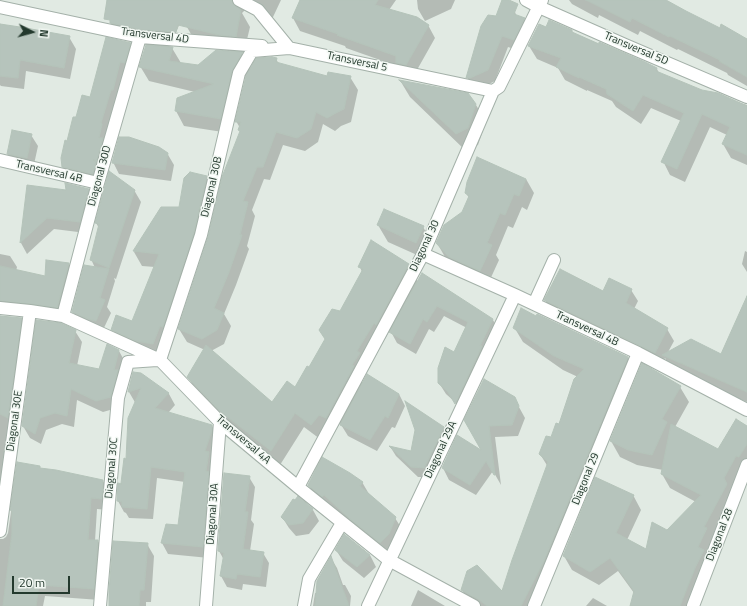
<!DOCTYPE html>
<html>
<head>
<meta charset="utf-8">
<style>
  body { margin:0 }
  #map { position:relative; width:747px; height:606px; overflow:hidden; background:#e1eae3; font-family:"Titillium Web",sans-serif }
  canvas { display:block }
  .north { position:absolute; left:12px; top:12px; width:40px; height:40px; -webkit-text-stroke:3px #f1f7f2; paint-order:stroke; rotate:96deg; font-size:11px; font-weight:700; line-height:16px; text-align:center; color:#23392d }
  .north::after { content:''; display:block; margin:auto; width:14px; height:18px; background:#23392d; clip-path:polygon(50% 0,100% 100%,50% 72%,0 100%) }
  .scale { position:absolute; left:12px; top:576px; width:58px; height:18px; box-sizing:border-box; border:2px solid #23392d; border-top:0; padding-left:5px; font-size:12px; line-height:14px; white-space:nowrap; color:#23392d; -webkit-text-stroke:3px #f1f7f2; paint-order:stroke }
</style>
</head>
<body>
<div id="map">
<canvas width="747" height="606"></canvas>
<div class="north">N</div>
<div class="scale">20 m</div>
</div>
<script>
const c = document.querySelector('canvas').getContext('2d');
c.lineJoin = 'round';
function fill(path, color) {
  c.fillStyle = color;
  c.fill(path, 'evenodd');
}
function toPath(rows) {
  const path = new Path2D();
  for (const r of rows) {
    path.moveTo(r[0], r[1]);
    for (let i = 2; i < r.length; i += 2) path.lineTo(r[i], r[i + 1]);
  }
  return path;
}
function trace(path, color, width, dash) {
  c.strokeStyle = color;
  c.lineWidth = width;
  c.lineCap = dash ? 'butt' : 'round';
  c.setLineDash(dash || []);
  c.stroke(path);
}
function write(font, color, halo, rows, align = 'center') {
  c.font = font + ' "Titillium Web",sans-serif';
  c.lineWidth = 3;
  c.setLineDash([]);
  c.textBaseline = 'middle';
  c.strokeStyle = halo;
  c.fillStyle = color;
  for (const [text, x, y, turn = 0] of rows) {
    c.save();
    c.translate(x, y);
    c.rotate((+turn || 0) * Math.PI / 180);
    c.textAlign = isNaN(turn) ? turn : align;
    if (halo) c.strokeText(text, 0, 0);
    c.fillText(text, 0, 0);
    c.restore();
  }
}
const shadow = toPath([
  [125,0,188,0,189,3,169,48,172,48,181,63,198,67,228,52,228,51,196,43,187,27,202,0,281,0,273,17,266,17,249,9,245,10,242,13,250,27,244,52,241,52,251,69,276,59,279,64,328,77,350,77,358,90,351,122,341,126,335,131,323,124,318,142,305,151,283,145,270,180,264,179,252,210,255,216,247,246,249,249,236,285,224,314,231,326,224,344,211,351,272,404,295,388,309,368,326,340,320,330,341,312,362,272,360,267,408,265,418,282,493,320,499,331,462,414,455,402,446,394,439,383,467,328,444,316,434,332,429,329,416,354,397,343,390,330,385,339,382,337,361,380,363,384,399,394,405,406,395,428,392,427,377,451,348,436,340,423,335,432,328,429,320,439,304,427,280,465,229,426,197,392,188,377,205,350,187,342,179,329,209,238,241,132,239,130,240,128,236,121,247,74,240,86,229,133,184,126,176,111,195,92,149,81,140,66,147,45,120,39,111,23],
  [301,0,396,0,389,10,428,25,435,38,413,77,400,67,346,48,345,46,300,31,293,18],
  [417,0,455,0,451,9,425,21,418,9],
  [569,0,664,0,721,30,747,40,747,86,728,75,727,73,678,49,677,50,640,31,638,35,599,15,598,18,572,4],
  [515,12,517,17,524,19,530,31,520,51,508,47,495,81,477,90,473,89,467,77,496,17],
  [0,25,69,37,76,49,70,79,26,71,24,89,1,86,0,85],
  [547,28,572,31,573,33,657,69,659,73,702,91,747,105,747,165,731,158,723,144,727,135,710,127,685,182,670,175,663,161,681,121,651,108,641,124,616,107,612,101,587,90,587,91,565,80,558,68,537,59,529,46],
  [130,44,137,55,99,185,70,178,63,167,68,143,77,119],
  [401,82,476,105,486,122,478,145,466,151,410,97],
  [31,135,38,146,33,169,15,165,8,154],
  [167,153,174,165,171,181,119,174,113,162],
  [207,176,215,191,161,358,121,344,113,330,133,322,155,267,142,266,134,252,162,208,180,208],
  [526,179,534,193,527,210,522,207,513,228,508,226,496,255,499,260,488,284,458,271,445,257,437,243,463,213,469,198,466,193],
  [28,186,68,191,88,189,95,201,86,233,54,229,27,254,21,243],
  [134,190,141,202,116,279,114,278,115,281,107,307,111,313,102,332,80,323,73,312,95,268,91,259,99,228,96,223],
  [378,225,423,227,433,244,426,259,388,242],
  [745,251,747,252,747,272,742,264],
  [0,254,10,256,17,267,16,271,46,277,69,264,75,275,64,319,3,313,0,315],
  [631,290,638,301,634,309,667,329,674,341,667,354,722,355,747,320,747,402,671,369,665,358,662,364,552,312,545,300,603,292],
  [0,316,21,319,28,330,0,532],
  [514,327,628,358,636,372,536,606,473,606,470,605,462,590,503,592,548,467,540,454,559,426,578,377,563,370,523,342],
  [75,331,82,342,77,366,100,370,119,351,125,362,117,408,103,412,77,400,74,427,62,424,46,430,41,444,30,438,23,426],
  [141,374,169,394,175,405,168,413,212,426,218,437,209,558,168,554,162,543,167,525,179,526,185,482,157,478,153,519,129,518,126,513,124,512,118,501,123,485,136,404,129,392],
  [680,387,689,402,675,427,718,450,747,427,747,471,693,606,631,606,634,593,618,571,599,585,572,570,564,556,633,495,641,510,627,540,647,551,696,502,670,488,662,474,663,470,637,465,620,457,611,441],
  [514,398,525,418,518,436,495,437,501,485,493,471,476,495,449,480,443,468,483,453,465,420],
  [444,428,449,437,429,477,418,477,396,456,391,448,411,452],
  [18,463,40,469,103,481,109,492,108,510,97,509,95,541,98,541,104,553,100,600,45,596,43,606,0,606,0,539,3,539,6,537,8,533],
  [225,474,249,477,255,487,251,520,254,524,250,551,263,553,269,563,266,587,243,584,242,590,227,587,221,576,224,560,219,551],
  [362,482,369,494,395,518,402,529,387,554,358,530,331,505,329,508,315,497,309,485],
  [313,510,319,521,309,534,296,536,289,528,282,517],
  [147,544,154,556,151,602,146,602,146,606,110,606],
  [336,550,370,555,376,567,364,578,343,561],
  [331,558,337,568,343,585,345,585,351,596,350,606,313,606,315,593,317,593],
  [418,590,445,606,411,606],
  [593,598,607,606,586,606]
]);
const building = toPath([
  [107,0,232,0,233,4,241,10,236,37,219,35,178,25,176,32,141,30,110,23,110,20,104,19,107,0],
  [300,0,378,0,375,5,417,17,429,25,406,65,396,63,396,56,337,35,338,34,292,18,300,0],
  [502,0,509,0,518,4,514,14,525,18,514,40,502,36,488,70,470,78,466,78,481,26,488,15,496,16,502,0],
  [586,0,666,0,686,11,720,28,721,24,747,39,747,77,719,61,720,60,670,36,669,37,632,18,630,22,586,0],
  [549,20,572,30,572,32,599,44,599,42,645,62,657,68,656,71,702,90,718,93,747,106,747,155,722,144,730,127,702,114,677,169,661,162,684,113,643,95,633,111,607,94,606,89,579,77,579,78,556,67,561,58,528,46,539,24,546,27,549,20],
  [0,24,20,27,70,36,64,68,20,60,18,78,0,76,0,24],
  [106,37,131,43,125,63,120,62,113,90,111,90,101,123,102,124,99,138,103,138,97,161,93,160,96,162,93,174,62,167,61,158,65,140,67,141,73,117,76,117,82,95,90,97,106,37],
  [146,45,173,47,169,61,198,65,216,50,243,52,232,71,221,119,175,111,177,98,214,84,139,67,146,45],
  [272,57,277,58,276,62,327,76,328,72,351,76,344,109,334,114,327,118,316,112,311,129,297,138,276,132,263,167,257,167,243,201,248,202,240,235,242,235,229,272,214,308,224,313,217,330,202,339,178,329,208,237,222,177,240,131,238,130,241,122,235,122,246,76,256,58,272,57],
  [399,80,468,93,476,104,468,128,456,134,399,80],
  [12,130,32,134,27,158,7,154,12,130],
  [119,137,129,137,159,147,168,153,165,170,112,163,119,137],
  [477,157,526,179,519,196,514,194,505,215,500,213,487,243,492,245,480,271,449,257,436,243,444,225,462,212,469,196,465,193,467,182,477,157],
  [109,171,135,190,109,268,90,260,99,224,95,223,109,171],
  [190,172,207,176,194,233,163,327,160,326,153,344,136,341,111,330,116,315,132,321,159,254,133,251,161,207,179,207,184,178,190,172],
  [65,183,89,189,80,222,47,218,20,243,27,185,66,190,65,183],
  [384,209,424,226,416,243,377,225,384,209],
  [371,240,409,264,376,325,374,323,357,351,360,353,352,365,354,366,326,418,319,415,311,425,295,413,271,451,220,411,187,377,206,345,272,402,287,381,295,387,307,366,309,367,325,339,319,330,332,309,340,311,363,269,358,267,371,240],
  [46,260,69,263,57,308,31,304,0,301,0,266,45,276,46,260],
  [84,265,109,269,100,298,105,300,96,321,88,319,72,312,84,265],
  [560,269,603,291,609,278,632,289,626,303,668,328,655,353,653,352,544,300,560,269],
  [422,273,493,319,480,346,482,346,455,404,448,392,438,383,438,368,445,347,454,352,468,322,437,306,427,322,423,319,410,344,389,332,422,273],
  [747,296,747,392,662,355,691,339,721,354,747,296],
  [521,308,536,316,537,314,628,357,543,563,521,606,487,606,478,599,461,590,467,571,477,565,502,591,512,560,548,462,539,454,546,436,551,437,556,423,559,424,574,379,584,369,554,356,513,328,521,308],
  [0,316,22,318,8,418,0,414,0,316],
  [36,320,61,323,76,330,69,363,99,369,107,344,119,350,114,370,118,370,111,397,96,401,71,389,67,416,55,413,40,418,35,434,22,426,36,320],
  [642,363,681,386,662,419,667,422,652,455,628,450,610,441,642,363],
  [133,372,141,373,169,393,155,408,212,425,212,430,205,451,209,452,206,471,209,472,203,547,161,543,166,524,178,525,185,472,151,467,147,509,122,507,122,502,117,501,118,483,122,484,121,483,124,458,126,459,128,418,141,388,128,392,133,372],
  [367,374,399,394,388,418,385,416,370,440,340,425,367,374],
  [484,379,515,397,519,406,512,425,489,426,495,475,494,475,486,461,470,485,442,468,457,435,481,450,464,420,484,379],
  [405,401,444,427,428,460,424,468,411,467,389,446,411,451,415,430,405,401],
  [736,419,747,426,747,444,739,457,736,456,724,478,727,484,704,527,707,528,698,547,704,550,695,568,680,606,630,606,634,591,610,558,590,572,563,556,595,477,634,495,616,533,646,549,652,522,667,530,701,495,661,474,671,424,718,449,736,419],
  [322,457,350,473,363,482,360,486,396,517,389,534,380,543,350,519,324,495,322,497,308,485,322,457],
  [17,462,40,466,40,468,56,470,103,480,102,499,91,498,88,540,98,540,94,589,39,585,36,606,3,606,12,533,12,511,10,510,17,462],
  [224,473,250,476,245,512,248,512,243,549,264,552,260,577,237,574,236,579,220,576,224,553,218,551,224,473],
  [298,496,313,509,303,523,289,525,281,517,293,499,295,500,298,496],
  [344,534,370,555,357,567,335,550,344,534],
  [113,541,148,543,144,590,140,590,139,606,109,606,109,591,113,541],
  [331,556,349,606,315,606,317,581,331,556]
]);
const minor = toPath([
  [239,0,258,10,289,48,493,91],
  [526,0,539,7,625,45,747,97],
  [0,7,140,37,262,46],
  [0,160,98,183],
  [423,254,515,295,638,353,747,410],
  [534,304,554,260],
  [0,308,30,311,63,316,160,360,220,422,298,487,389,560,474,606],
  [63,316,98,183,140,37],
  [160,360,201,235,239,73,252,51,289,48],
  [298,487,423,254,493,91,499,87,542,0],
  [0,531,30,311],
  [100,606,118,398,128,362,157,360],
  [206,606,220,422],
  [304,606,309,579,342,523],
  [368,606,515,295],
  [534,606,638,353],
  [693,606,747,465]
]);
const streetNames = [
  ["Transversal 4D",155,36,7],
  ["Transversal 5D",636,49,23],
  ["Transversal 5",357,62,12],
  ["Transversal 4B",49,172,13],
  ["Diagonal 30D",100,176,-75],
  ["Diagonal 30B",212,187,-77],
  ["Diagonal 30",425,246,-65],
  ["Transversal 4B",587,329,25],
  ["Diagonal 30E",15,421,-82],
  ["Transversal 4A",243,440,41],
  ["Diagonal 29A",441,450,-65],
  ["Diagonal 30C",112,468,-85],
  ["Diagonal 29",586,479,-68],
  ["Diagonal 30A",213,514,-86],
  ["Diagonal 28",720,535,-69]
];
fill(shadow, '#0003');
fill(building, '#b6c4bc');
trace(building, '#b4c3b9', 1);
trace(minor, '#a4b1a9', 14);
trace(minor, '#fff', 12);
write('11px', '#23392d', '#f1f7f2', streetNames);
</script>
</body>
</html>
